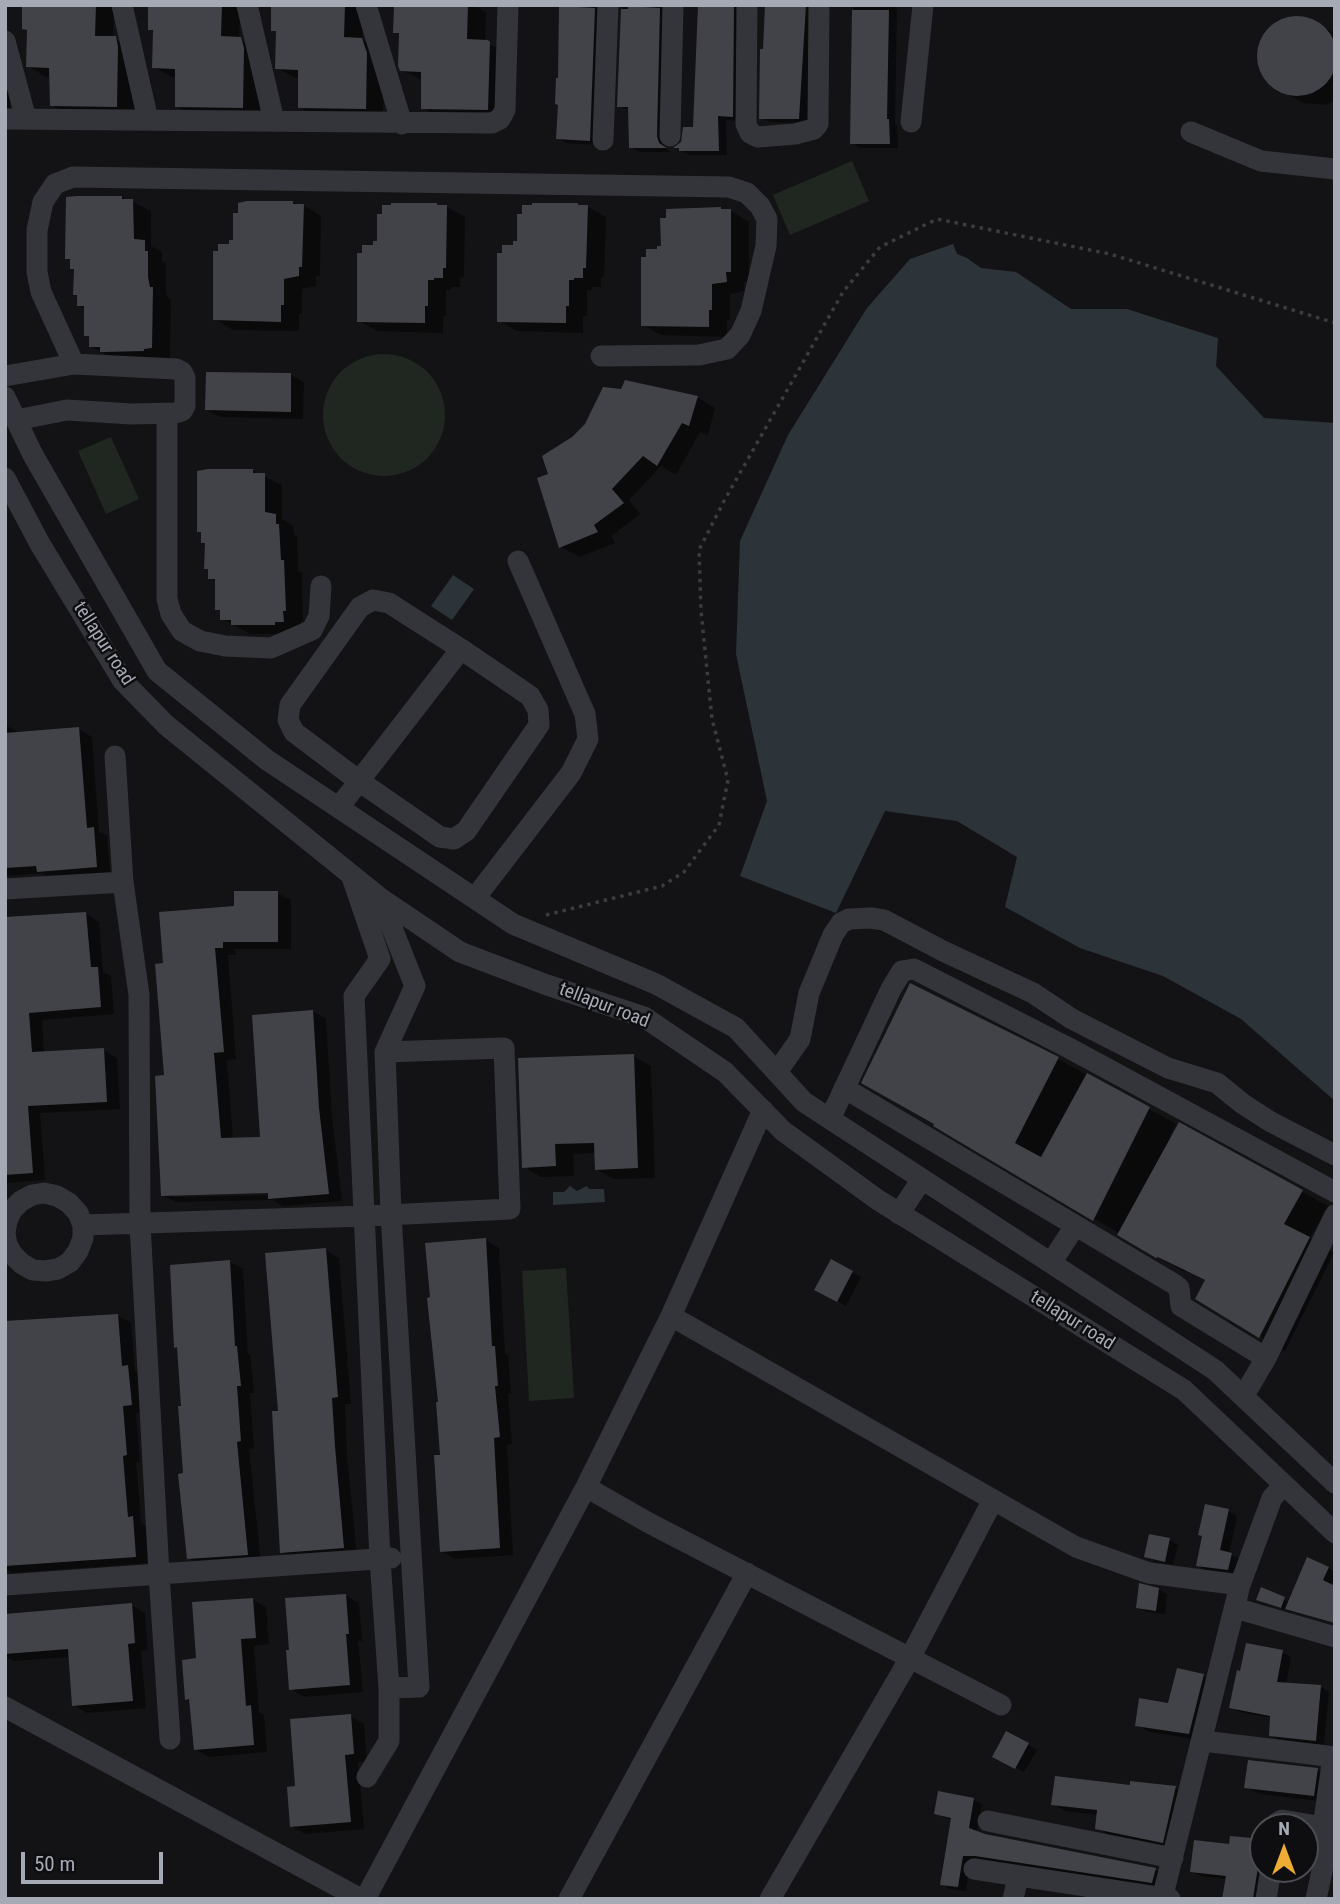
<!DOCTYPE html>
<html>
<head>
<meta charset="utf-8">
<style>
  body { margin:0 }
  #map { position:relative; width:1340px; height:1904px; overflow:hidden; background:#131315; font-family:"Roboto Condensed",sans-serif }
  canvas { display:block }
  .frame { position:absolute; inset:0; border:7px solid #a5aab5; pointer-events:none }
  .north { position:absolute; left:1249px; top:1813px; width:70px; height:70px; box-sizing:border-box; background:#0e0e10; border:2px solid #4a4c52; border-radius:50%; rotate:0deg; font-size:19px; font-weight:700; line-height:28px; text-align:center; color:#a5aab5 }
  .north::after { content:''; display:block; margin:auto; width:24px; height:32px; background:#edac33; clip-path:polygon(50% 0,100% 100%,50% 72%,0 100%) }
  .scale { position:absolute; left:21px; top:1852px; width:142px; height:32px; box-sizing:border-box; border:4px solid #a5aab5; border-top:0; padding-left:9px; font-size:21px; line-height:24px; white-space:nowrap; color:#a5aab5; -webkit-text-stroke:5px #0e0e10; paint-order:stroke }
</style>
</head>
<body>
<div id="map">
<canvas width="1340" height="1904"></canvas>
<div class="frame"></div>
<div class="north">N</div>
<div class="scale">50 m</div>
</div>
<script>
const c = document.querySelector('canvas').getContext('2d');
c.lineJoin = 'round';
function fill(path, color) {
  c.fillStyle = color;
  c.fill(path, 'evenodd');
}
function toPath(rows) {
  const path = new Path2D();
  for (const r of rows) {
    if (r.length === 3) {
      path.moveTo(r[0] + r[2], r[1]);
      path.arc(r[0], r[1], r[2], 0, 2 * Math.PI);
      continue;
    }
    path.moveTo(r[0], r[1]);
    for (let i = 2; i < r.length; i += 2) path.lineTo(r[i], r[i + 1]);
  }
  return path;
}
function trace(path, color, width, dash) {
  c.strokeStyle = color;
  c.lineWidth = width;
  c.lineCap = dash ? 'butt' : 'round';
  c.setLineDash(dash || []);
  c.stroke(path);
}
function write(font, color, halo, rows, align = 'center') {
  c.font = font + ' "Roboto Condensed",sans-serif';
  c.lineWidth = 5;
  c.setLineDash([]);
  c.textBaseline = 'middle';
  c.strokeStyle = halo;
  c.fillStyle = color;
  for (const [text, x, y, turn = 0] of rows) {
    c.save();
    c.translate(x, y);
    c.rotate((+turn || 0) * Math.PI / 180);
    c.textAlign = isNaN(turn) ? turn : align;
    if (halo) c.strokeText(text, 0, 0);
    c.fillText(text, 0, 0);
    c.restore();
  }
}
const green = toPath([
  [852,161,869,201,790,235,773,195],
  [384,415,61],
  [111,437,139,499,106,514,78,451],
  [566,1268,574,1398,529,1401,522,1271]
]);
const water = toPath([
  [953,244,957,254,967,258,981,268,1016,272,1071,309,1127,309,1218,338,1216,366,1264,418,1335,423,1335,1101,1241,1019,1163,976,1080,948,1005,907,1017,857,957,821,885,811,836,913,740,876,767,801,736,654,740,541,788,435,867,308,910,259],
  [453,575,474,589,452,620,431,606],
  [570,1186,577,1191,587,1186,589,1189,604,1189,605,1202,553,1205,553,1192,564,1192]
]);
const shadow = toPath([
  [24,5,109,5,114,8,113,38,133,49,136,58,134,116,70,116,52,105,51,77,46,77,28,66,29,31,23,28],
  [150,5,233,5,240,9,239,39,259,50,261,59,260,117,195,117,177,106,177,78,172,77,154,67,155,32,149,29],
  [273,5,355,5,363,10,362,40,380,50,384,64,383,118,318,118,300,107,300,78,295,78,277,68,278,33,272,30],
  [396,5,474,5,486,12,485,42,500,49,506,119,441,119,423,108,423,80,401,70,401,35,395,32],
  [561,5,606,5,598,145,566,143,558,138],
  [623,5,670,5,665,142,667,150,671,152,640,152,631,147,630,111,619,106],
  [700,5,742,5,741,121,726,120,727,155,689,155,676,148,694,129],
  [766,5,814,5,807,123,770,122,761,118],
  [854,5,897,5,895,125,897,126,898,148,860,148,852,143],
  [1304,18,1335,33,1335,100,1326,105,1304,103,1294,98,1275,87,1261,69,1260,46,1272,27,1281,21],
  [5,43,11,47,10,114,5,114],
  [122,197,151,211,151,246,162,252,162,261,166,263,166,289,167,297,171,299,170,358,109,356,91,346,91,338,85,335,85,309,78,305,78,297,74,294,75,270,72,268,72,261,67,258],
  [293,203,303,205,321,216,320,276,316,276,316,286,302,289,302,314,299,314,299,331,233,330,215,319,231,245],
  [437,205,447,207,465,217,464,277,460,278,460,287,451,287,451,290,446,290,446,316,443,316,443,333,377,331,359,321,375,247],
  [577,205,588,207,606,217,604,277,601,277,601,287,592,287,592,290,587,290,587,316,583,316,583,333,517,331,499,321,515,247],
  [721,209,731,211,749,222,749,282,744,282,744,291,730,294,730,320,727,320,727,337,661,335,643,325,659,251],
  [291,375,304,382,303,419,220,417,207,410],
  [697,397,715,408,708,435,700,432,676,475,661,466,629,500,640,514,611,536,615,543,579,557,561,547,539,479],
  [253,471,282,485,282,519,293,526,294,535,297,536,298,571,302,573,303,621,301,621,301,631,292,634,251,634,222,619,222,612,217,609,217,582,210,578,210,570,206,568,207,544,203,534,198,531],
  [5,725,18,732,78,729,92,737,99,832,107,836,110,874,52,879,42,873,5,876],
  [277,893,291,900,291,949,235,949,236,955,228,955,236,1059,227,1060,233,1140,262,1139,312,1011,326,1019,332,1116,342,1201,283,1206,273,1200,176,1202,162,1195,166,1077,165,965,236,908],
  [276,1191,276,1195,173,1197,173,1194],
  [86,914,99,922,103,972,111,976,114,1014,42,1020,44,1053,104,1050,117,1058,120,1109,40,1113,45,1180,5,1183,5,920],
  [633,1056,651,1066,655,1178,614,1179,596,1169,596,1153,573,1154,574,1176,541,1177,523,1166],
  [1058,1059,1176,1124,1170,1135,1173,1137,1179,1125,1328,1206,1310,1238,1334,1253,1285,1351,1197,1299,1206,1281,1185,1271,1183,1271,936,1125],
  [485,1240,499,1248,505,1354,508,1355,511,1393,508,1393,512,1444,507,1445,513,1555,455,1559,441,1551,442,1456],
  [325,1250,339,1258,351,1404,345,1404,347,1455,357,1555,295,1559,281,1551,279,1412],
  [831,1261,861,1277,846,1306,816,1289],
  [230,1262,243,1269,248,1354,250,1355,254,1393,250,1393,254,1448,249,1449,261,1562,202,1566,189,1558,183,1408,178,1348,176,1346],
  [117,1315,131,1323,135,1371,141,1375,144,1412,136,1413,140,1462,136,1462,141,1523,146,1526,149,1563,13,1573,5,1569,5,1323],
  [1228,1511,1237,1516,1229,1554,1240,1559,1237,1574,1206,1570,1198,1565],
  [1151,1536,1170,1540,1178,1545,1173,1565,1155,1561,1146,1556],
  [1328,1568,1335,1572,1331,1586,1294,1610,1294,1612,1266,1604,1258,1600,1262,1590,1289,1602],
  [1158,1589,1167,1594,1165,1614,1147,1612,1138,1607],
  [345,1595,359,1603,362,1641,358,1641,363,1692,304,1697,291,1689],
  [252,1599,266,1607,269,1644,254,1646,259,1712,264,1715,267,1752,209,1757,195,1749,191,1701,187,1698,198,1660],
  [132,1605,145,1613,148,1650,141,1651,146,1708,87,1713,74,1705,70,1657,14,1661,5,1656,5,1615],
  [1282,1652,1291,1657,1286,1685,1320,1687,1329,1692,1324,1745,1279,1740,1271,1735,1272,1718,1240,1712,1231,1707],
  [1178,1670,1204,1676,1215,1683,1201,1740,1149,1732,1137,1725,1170,1704],
  [350,1716,364,1724,367,1761,358,1762,364,1829,305,1834,292,1826,297,1788],
  [1007,1733,1037,1750,1024,1772,994,1756],
  [1318,1770,1331,1778,1327,1802,1260,1794,1246,1787],
  [1132,1783,1176,1788,1188,1795,1175,1848,1109,1835,1097,1828,1098,1815,1065,1811,1053,1804,1131,1787],
  [940,1793,974,1800,982,1804,977,1833,1156,1870,1164,1875,1161,1887,985,1860,971,1860,966,1891,950,1889,942,1884,952,1820,936,1813],
  [1263,1841,1262,1899,1223,1899,1227,1879,1201,1876,1192,1871,1231,1846]
]);
const building = toPath([
  [22,5,96,5,95,36,116,36,118,47,117,107,50,106,49,68,26,67,27,30,22,29],
  [148,5,222,5,221,36,241,37,244,48,243,108,175,107,175,69,152,68,153,30,148,30],
  [271,5,345,5,344,37,362,38,367,53,366,109,298,108,298,70,275,69,276,31,271,31],
  [394,5,468,5,467,39,488,40,490,42,488,110,421,109,421,72,400,71,398,66,399,33,393,33],
  [698,5,734,5,733,117,718,116,719,151,679,151,679,148,673,148,681,142,683,127,693,127],
  [765,5,806,5,799,119,759,119,760,49,763,49],
  [559,6,595,8,590,141,556,139,558,105,555,104,556,78,558,78],
  [628,6,660,8,657,136,659,143,667,148,629,148,628,107,617,107,621,9,628,9],
  [852,10,889,10,887,119,889,119,890,144,850,144],
  [1297,56,40],
  [77,196,122,196,122,199,133,199,134,239,145,240,145,251,148,251,148,277,150,287,153,287,152,348,144,349,144,351,104,352,100,352,100,347,89,347,89,336,84,336,84,306,77,306,77,295,73,295,74,269,70,269,70,259,65,259,66,197],
  [247,201,293,201,293,204,304,204,302,267,299,267,299,276,284,279,284,305,281,305,281,322,213,320,213,251,218,251,218,244,229,244,229,240,233,240,233,213,238,213,238,203],
  [391,203,437,203,437,205,447,205,446,268,443,268,443,278,434,278,434,280,428,280,428,306,425,306,425,323,357,322,357,253,362,253,362,245,373,245,373,241,377,241,377,214,382,214,382,205,391,205],
  [532,203,578,203,578,205,588,205,586,268,583,268,583,278,574,278,574,280,569,280,569,306,566,306,566,323,497,322,497,253,502,253,502,245,513,245,513,241,517,241,517,214,522,214,522,205,532,205],
  [721,207,721,209,731,209,731,272,726,272,727,282,712,284,712,310,709,310,709,327,641,326,641,257,646,257,646,249,657,249,657,246,661,246,660,218,666,218,666,209],
  [206,372,291,373,291,412,205,410],
  [625,380,698,396,689,426,682,423,657,466,643,456,612,489,624,503,594,525,598,532,559,548,537,478,548,474,542,456,572,437,585,424,603,387,621,389],
  [208,469,253,469,253,473,265,473,265,512,276,514,276,524,279,524,281,560,284,560,286,611,283,611,284,622,275,622,275,625,231,625,231,620,220,620,220,610,215,610,215,579,208,579,208,569,204,569,205,543,201,543,201,532,197,532,197,471],
  [79,727,87,828,94,827,97,867,37,872,36,866,5,868,5,733],
  [234,891,278,891,278,942,223,942,223,948,215,948,224,1052,214,1053,221,1138,260,1137,252,1015,313,1010,319,1108,329,1194,268,1199,268,1193,161,1196,155,1076,164,1075,155,964,163,963,159,912,234,906],
  [86,912,91,967,98,967,101,1007,29,1013,32,1052,104,1048,107,1102,28,1106,33,1173,5,1175,5,917],
  [910,983,1059,1057,1015,1143,1041,1157,1087,1073,1150,1107,1093,1221,933,1126,934,1124,861,1083],
  [634,1054,638,1168,595,1170,594,1143,555,1144,556,1166,522,1168,518,1058],
  [1179,1122,1303,1190,1284,1224,1310,1237,1259,1338,1195,1299,1205,1280,1158,1257,1156,1258,1117,1235],
  [486,1238,492,1346,495,1346,498,1386,495,1386,500,1437,494,1438,500,1548,440,1552,434,1455,440,1455,436,1402,438,1402,427,1298,430,1297,425,1243],
  [326,1248,338,1397,332,1398,335,1446,344,1548,280,1553,272,1411,278,1411,265,1253],
  [831,1259,853,1271,837,1302,814,1290],
  [230,1260,235,1346,237,1346,241,1386,237,1386,241,1441,237,1442,248,1555,187,1559,178,1474,183,1473,178,1406,181,1406,177,1347,174,1348,170,1265],
  [118,1314,122,1366,128,1365,132,1405,123,1406,127,1455,123,1456,128,1517,133,1516,136,1557,5,1566,5,1321],
  [1205,1504,1229,1509,1220,1550,1232,1553,1228,1570,1196,1566,1202,1536,1198,1535],
  [1149,1534,1170,1538,1165,1562,1144,1557],
  [1307,1557,1329,1567,1323,1580,1335,1586,1335,1623,1285,1609],
  [1139,1583,1159,1588,1156,1611,1136,1608],
  [1261,1587,1285,1597,1281,1608,1256,1600],
  [346,1594,349,1634,346,1634,350,1685,289,1690,286,1650,289,1650,285,1598],
  [253,1598,256,1638,241,1639,246,1706,251,1705,254,1745,194,1750,189,1699,185,1700,182,1660,196,1658,192,1602],
  [132,1603,135,1643,128,1644,133,1701,72,1706,68,1649,5,1654,5,1614],
  [1246,1643,1283,1650,1277,1682,1321,1685,1316,1741,1269,1736,1270,1716,1229,1708,1237,1670,1240,1671],
  [1177,1668,1204,1674,1189,1734,1135,1726,1139,1698,1168,1703],
  [351,1714,354,1754,345,1755,351,1822,290,1827,287,1787,295,1786,290,1719],
  [1006,1731,1029,1743,1015,1769,992,1757],
  [1248,1760,1318,1768,1314,1796,1244,1788],
  [1055,1776,1130,1785,1130,1781,1176,1786,1163,1843,1095,1829,1097,1810,1051,1805],
  [938,1791,974,1798,969,1828,985,1834,1156,1868,1152,1883,975,1856,963,1856,958,1887,940,1885,951,1818,934,1814],
  [1230,1836,1263,1839,1263,1859,1258,1867,1253,1899,1222,1899,1226,1876,1190,1872,1194,1840,1229,1844]
]);
const path = toPath([
  [546,915,662,886,684,872,719,825,728,780,712,719,701,611,699,550,724,501,843,292,880,247,937,219,1110,254,1335,323]
]);
const minor = toPath([
  [122,5,148,120],
  [247,5,274,121],
  [366,5,402,124],
  [747,5,746,124,750,133,758,137,795,134,814,129,818,124,819,5],
  [5,41,26,119],
  [5,119,492,123,500,119,505,110,508,5],
  [911,122,923,5],
  [1191,132,1261,161,1335,169],
  [670,136,673,5],
  [603,140,608,5],
  [74,364,41,292,37,272,37,230,43,202,55,184,73,177,729,187,747,193,760,206,767,219,766,246,751,311,740,335,727,349,699,355,601,356],
  [5,376,74,364,176,369,182,372,185,378,185,406,182,411,175,413,132,414,67,410,16,420],
  [5,397,33,455,157,671,267,760,513,924,656,984,736,1028,804,1102,1215,1370,1335,1483],
  [167,414,167,599,171,614,182,631,200,641,225,646,271,648,312,630,319,616,321,586],
  [5,478,40,544,123,681,166,725,380,898,460,952,547,985,644,1017,725,1072,783,1131,878,1200,1184,1390,1335,1533],
  [339,807,350,793,359,781,461,649,530,696,538,710,539,725,466,831,454,839,440,837,359,781,294,732,288,720,290,705,360,607,373,600,389,603,461,649],
  [352,877,380,959,354,996,380,1559,389,1688,389,1741,367,1777],
  [5,889,123,882],
  [380,898,415,986,385,1052,391,1214,419,1687,389,1688],
  [475,898,571,773,588,739,585,714,518,561],
  [777,1072,800,1039,809,993,833,935,841,923,849,919,871,918,884,920,943,951,1033,993,1072,1019,1168,1068,1217,1083,1243,1104,1271,1122,1335,1155],
  [844,1088,1174,1284,1179,1288,1181,1306,1266,1358],
  [830,1119,891,989,902,971,914,969,1069,1048,1335,1192],
  [899,1214,922,1179],
  [83,1225,366,1216,510,1209,504,1048,385,1052],
  [5,1232,7,1221,12,1210,21,1201,32,1195,44,1193,57,1196,69,1203,78,1213,83,1225,83,1238,78,1251,70,1262,58,1269,45,1271,33,1270,22,1264,13,1255,7,1245,5,1234],
  [1051,1263,1075,1226],
  [671,1316,1076,1547,1149,1573,1240,1585],
  [1243,1397,1266,1358,1335,1215],
  [586,1487,649,1523,1001,1705],
  [5,1585,159,1574,140,1224,139,995,123,882,115,756],
  [1235,1608,1335,1637],
  [5,1707,361,1899],
  [170,1739,159,1574,391,1558],
  [1203,1741,1335,1757],
  [988,1821,1173,1858],
  [1277,1827,1277,1823,1282,1820,1323,1827,1325,1857,1316,1899],
  [1323,1827,1333,1757],
  [974,1869,1170,1899],
  [365,1899,586,1487,671,1316,763,1110],
  [569,1899,747,1573],
  [770,1899,910,1658,993,1500],
  [1013,1899,1018,1877],
  [1162,1899,1240,1585,1272,1498,1284,1485],
  [1266,1899,1271,1869]
]);
const streetNames = [
  ["tellapur road",103,644,57],
  ["tellapur road",604,1006,21],
  ["tellapur road",1072,1321,32]
];
fill(green, '#1f2720');
fill(water, '#2c343a');
fill(shadow, '#0007');
fill(building, '#424348');
trace(path, '#3a3c41', 3.5, [3.5, 5]);
trace(minor, '#34353a', 21);
write('19px', '#a5aab5', '#0e0e10', streetNames);
</script>
</body>
</html>
